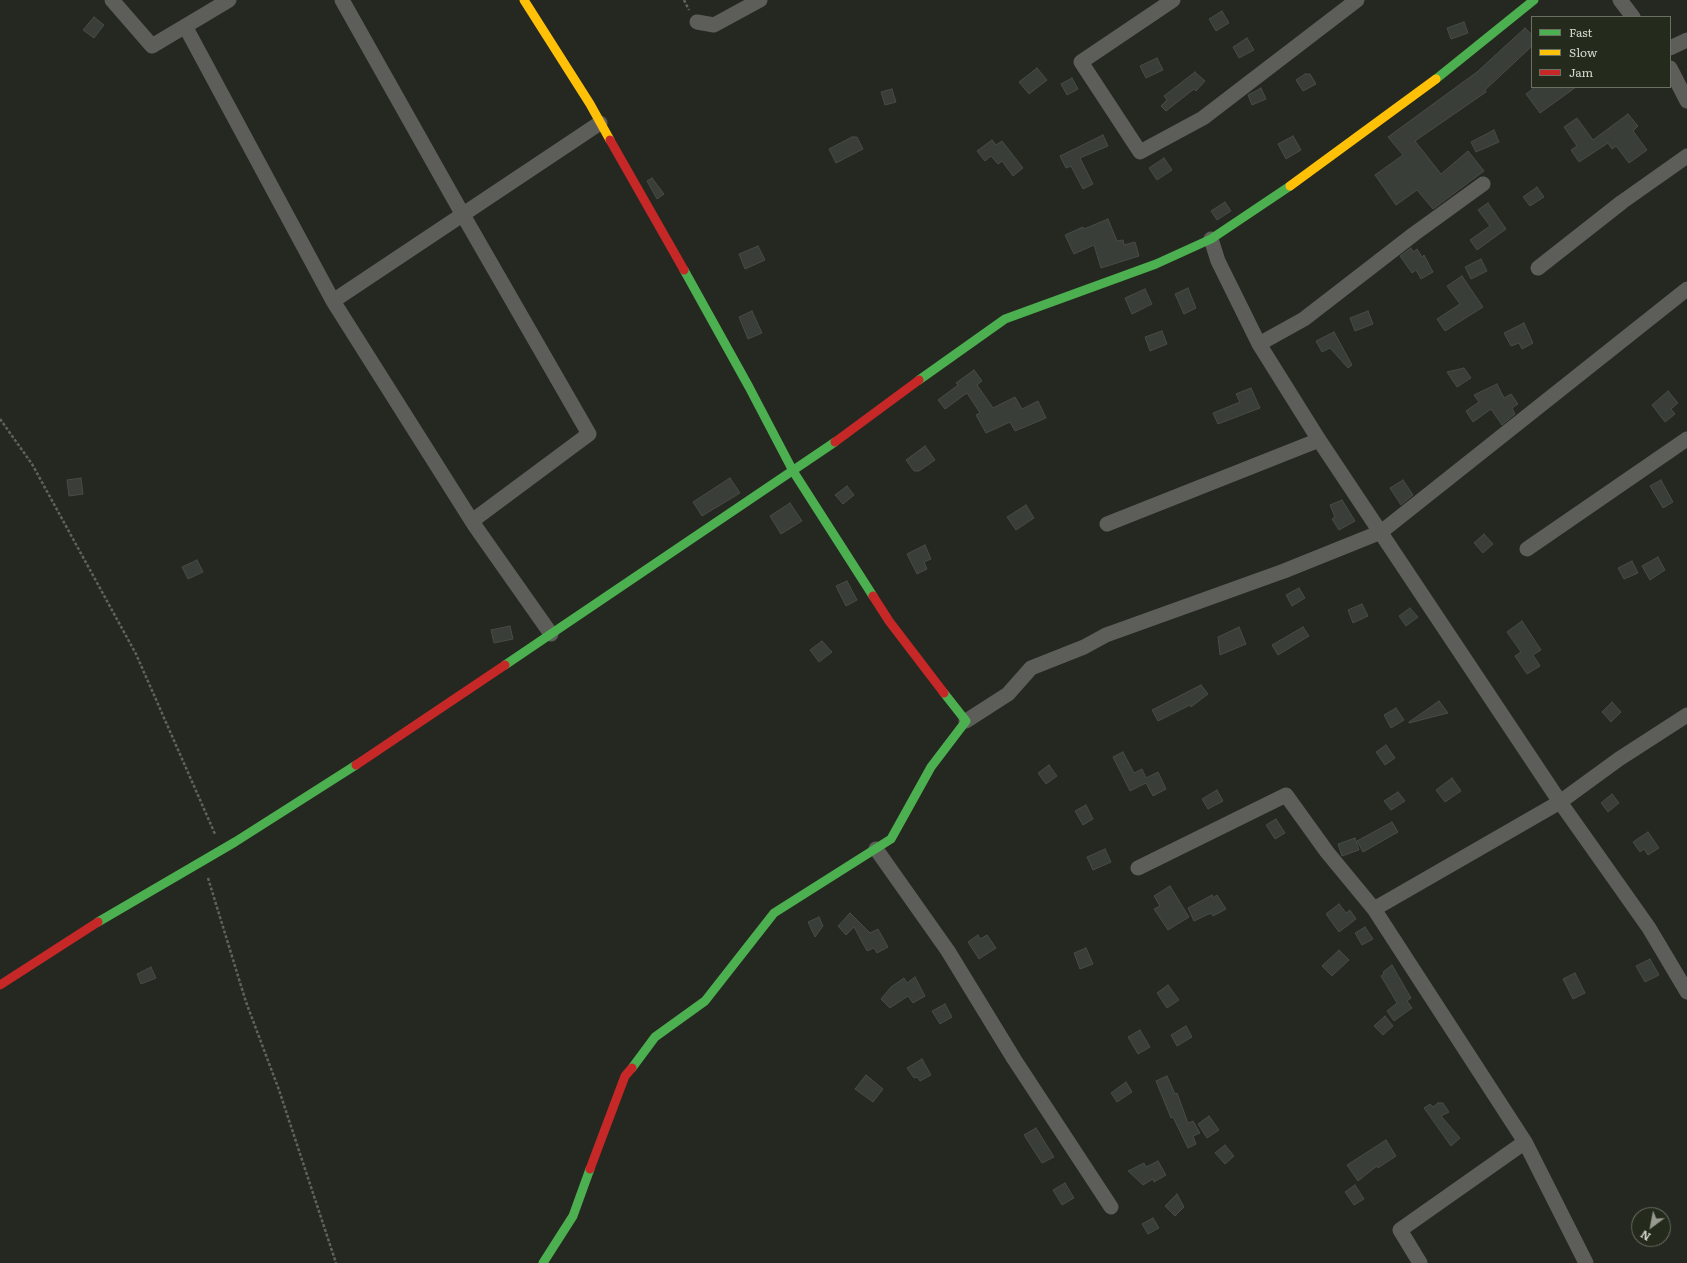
<!DOCTYPE html>
<html>
<head>
<meta charset="utf-8">
<style>
  body { margin:0 }
  #map { position:relative; width:1687px; height:1263px; overflow:hidden; background:#242820; font-family:Literata,serif }
  canvas { display:block }
  .legend { position:absolute; left:1531px; top:16px; width:140px; height:72px; box-sizing:border-box; background:#242b1d; border:1px solid #6a7064; margin:0; padding:5px 7px; list-style:none; font-size:12px; color:#d3d7ce }
  .legend li { display:flex; align-items:center; gap:8px; height:20px }
  .legend b { width:20px; border:1px solid #6a7064 }
  .north { position:absolute; left:1631px; top:1207px; width:40px; height:40px; box-sizing:border-box; background:#242b1d; border:1px solid #6a7064; border-radius:50%; rotate:212deg; font-size:11px; font-weight:700; line-height:16px; text-align:center; color:#d3d7ce }
  .north::after { content:''; display:block; margin:auto; width:14px; height:18px; background:#969a91; clip-path:polygon(50% 0,100% 100%,50% 72%,0 100%) }
</style>
</head>
<body>
<div id="map">
<canvas width="1687" height="1263"></canvas>
<ul class="legend">
<li><b style="height:5px;background:#4caf50"></b>Fast</li>
<li><b style="height:5px;background:#ffc107"></b>Slow</li>
<li><b style="height:5px;background:#c62828"></b>Jam</li>
</ul>
<div class="north">N</div>
</div>
<script>
const c = document.querySelector('canvas').getContext('2d');
c.lineJoin = 'round';
function fill(path, color) {
  c.fillStyle = color;
  c.fill(path, 'evenodd');
}
function toPath(rows) {
  const path = new Path2D();
  for (const r of rows) {
    path.moveTo(r[0], r[1]);
    for (let i = 2; i < r.length; i += 2) path.lineTo(r[i], r[i + 1]);
  }
  return path;
}
function trace(path, color, width, dash) {
  c.strokeStyle = color;
  c.lineWidth = width;
  c.lineCap = dash ? 'butt' : 'round';
  c.setLineDash(dash || []);
  c.stroke(path);
}
const building = toPath([
  [1222,11,1229,23,1216,31,1209,19,1222,11],
  [94,17,104,25,94,38,83,30,94,17],
  [1464,22,1468,33,1451,39,1447,28,1464,22],
  [1525,28,1532,35,1532,46,1485,90,1486,92,1415,141,1441,174,1468,151,1484,171,1433,209,1417,190,1396,205,1375,175,1403,155,1388,137,1477,72,1525,28],
  [1247,38,1254,50,1239,58,1233,47,1247,38],
  [1157,58,1163,70,1146,78,1140,66,1157,58],
  [1037,68,1047,80,1029,94,1019,82,1037,68],
  [1195,72,1205,81,1196,91,1194,89,1166,111,1161,106,1167,100,1164,96,1195,72],
  [1305,74,1310,74,1316,84,1303,91,1296,80,1305,74],
  [1072,78,1078,89,1067,95,1061,84,1072,78],
  [1535,87,1576,87,1540,113,1526,94,1535,87],
  [1261,88,1266,99,1252,105,1248,95,1261,88],
  [892,89,896,102,885,105,881,92,892,89],
  [1628,114,1638,126,1633,131,1647,150,1629,163,1616,146,1612,149,1608,143,1579,162,1571,150,1577,146,1564,127,1577,118,1593,140,1628,114],
  [1494,130,1499,142,1476,152,1471,142,1494,130],
  [1103,135,1108,146,1080,158,1093,184,1083,189,1071,166,1066,168,1060,156,1103,135],
  [1293,136,1301,150,1286,159,1278,144,1293,136],
  [852,137,857,137,863,149,836,163,829,149,852,137],
  [992,140,996,145,1002,141,1023,168,1013,176,1002,161,998,164,991,156,985,161,977,151,992,140],
  [1164,158,1172,170,1157,180,1149,168,1164,158],
  [652,178,664,194,657,199,647,181,652,178],
  [1537,187,1544,197,1530,206,1523,197,1537,187],
  [1225,202,1231,211,1217,220,1211,211,1225,202],
  [1488,203,1506,229,1477,250,1470,240,1490,226,1478,210,1488,203],
  [1108,219,1117,241,1123,240,1124,245,1135,242,1139,256,1101,268,1094,245,1074,254,1065,235,1083,227,1084,229,1108,219],
  [758,246,765,260,745,269,739,254,758,246],
  [1411,248,1413,252,1417,249,1422,257,1424,255,1433,272,1421,279,1416,270,1412,273,1400,256,1411,248],
  [1481,259,1487,271,1471,279,1465,267,1481,259],
  [1462,276,1483,307,1445,331,1437,319,1460,304,1447,286,1462,276],
  [1188,288,1196,308,1184,314,1175,294,1188,288],
  [1145,289,1152,304,1132,314,1125,298,1145,289],
  [752,311,762,333,748,339,739,317,752,311],
  [1368,311,1373,324,1355,331,1350,318,1368,311],
  [1524,323,1533,343,1522,349,1519,343,1511,346,1504,333,1524,323],
  [1162,331,1167,344,1150,351,1145,337,1162,331],
  [1334,332,1352,365,1348,368,1330,348,1322,352,1316,341,1334,332],
  [1464,368,1471,378,1457,387,1447,372,1464,368],
  [974,370,982,381,977,385,993,408,1015,397,1022,409,1038,401,1046,418,1015,431,1010,422,986,433,976,415,980,413,967,393,945,409,938,400,958,385,956,383,974,370],
  [1497,384,1504,398,1511,394,1518,404,1512,408,1515,414,1502,425,1491,409,1473,422,1466,411,1479,402,1474,395,1497,384],
  [1251,388,1260,408,1218,424,1213,413,1240,402,1236,394,1251,388],
  [1668,391,1678,403,1671,409,1675,414,1665,422,1652,405,1668,391],
  [925,446,935,460,919,471,914,471,906,460,925,446],
  [81,478,83,494,69,496,67,480,81,478],
  [730,478,740,493,702,516,693,502,730,478],
  [1403,480,1413,495,1401,505,1390,488,1403,480],
  [1661,480,1673,502,1663,508,1650,486,1661,480],
  [847,486,854,495,843,504,835,495,847,486],
  [1342,500,1355,521,1339,530,1332,519,1335,517,1330,505,1342,500],
  [790,503,802,521,781,534,770,516,790,503],
  [1026,505,1034,518,1016,530,1007,517,1026,505],
  [1484,534,1493,544,1483,553,1474,543,1484,534],
  [925,545,931,559,924,562,927,569,917,574,907,554,925,545],
  [1658,557,1665,570,1650,580,1642,566,1658,557],
  [197,560,203,572,188,579,182,567,197,560],
  [1632,561,1638,573,1624,579,1618,568,1632,561],
  [847,581,857,600,846,606,836,586,847,581],
  [1299,588,1305,598,1292,606,1286,595,1299,588],
  [1362,604,1368,616,1353,623,1348,610,1362,604],
  [1410,608,1418,617,1406,626,1399,616,1410,608],
  [1522,621,1541,650,1533,655,1540,666,1527,674,1515,656,1521,652,1507,632,1522,621],
  [510,626,513,639,494,643,491,630,510,626],
  [1239,627,1246,644,1220,655,1218,637,1239,627],
  [1303,627,1309,636,1278,655,1272,645,1303,627],
  [822,641,832,652,819,662,810,650,822,641],
  [1201,685,1208,694,1191,707,1190,705,1158,721,1152,710,1201,685],
  [1439,701,1448,713,1409,723,1409,722,1439,701],
  [1612,702,1621,712,1611,722,1602,712,1612,702],
  [1396,708,1404,720,1391,728,1384,715,1396,708],
  [1386,745,1395,758,1385,765,1376,752,1386,745],
  [1123,752,1134,773,1142,769,1146,778,1158,772,1166,789,1153,796,1146,783,1130,791,1113,757,1123,752],
  [1049,765,1057,776,1046,784,1038,773,1049,765],
  [1452,778,1461,791,1445,802,1436,790,1452,778],
  [1217,790,1223,801,1208,809,1202,799,1217,790],
  [1398,792,1405,801,1391,810,1384,801,1398,792],
  [1612,794,1619,803,1608,812,1601,803,1612,794],
  [1086,805,1093,819,1083,825,1075,811,1086,805],
  [1276,819,1285,833,1275,839,1266,825,1276,819],
  [1392,822,1398,832,1363,852,1357,841,1392,822],
  [1648,832,1659,848,1648,855,1644,849,1640,852,1633,842,1648,832],
  [1355,838,1359,850,1342,856,1338,844,1355,838],
  [1105,849,1111,862,1093,870,1087,857,1105,849],
  [1170,886,1189,917,1168,930,1154,909,1160,906,1154,896,1170,886],
  [1212,895,1213,898,1217,895,1226,909,1213,916,1211,913,1194,921,1188,908,1212,895],
  [1339,904,1346,913,1350,910,1356,919,1339,932,1326,914,1339,904],
  [850,913,870,933,878,929,888,947,877,953,874,948,867,951,854,927,846,935,838,926,850,913],
  [819,917,823,926,815,937,808,922,819,917],
  [1365,927,1373,939,1362,945,1355,933,1365,927],
  [978,935,980,939,987,935,996,948,979,959,968,942,978,935],
  [1086,948,1093,964,1080,969,1074,953,1086,948],
  [1339,950,1349,960,1332,976,1322,966,1339,950],
  [1650,959,1659,975,1645,982,1636,966,1650,959],
  [1392,965,1411,998,1407,1001,1412,1008,1394,1021,1387,1011,1397,1003,1381,976,1384,974,1383,972,1392,965],
  [151,967,156,978,141,984,137,974,151,967],
  [1575,973,1585,993,1573,999,1563,979,1575,973],
  [915,977,925,996,913,1003,908,996,890,1008,881,999,891,987,904,978,907,983,915,977],
  [1168,985,1179,1000,1167,1008,1157,993,1168,985],
  [945,1004,952,1017,940,1024,932,1011,945,1004],
  [1385,1016,1393,1026,1383,1035,1374,1026,1385,1016],
  [1186,1026,1192,1037,1177,1046,1171,1035,1186,1026],
  [1140,1030,1150,1047,1138,1054,1128,1037,1140,1030],
  [922,1059,931,1075,920,1081,917,1077,914,1078,907,1068,922,1059],
  [866,1075,883,1089,873,1102,855,1089,866,1075],
  [1167,1076,1175,1094,1177,1093,1188,1123,1193,1121,1200,1133,1193,1136,1196,1144,1188,1148,1173,1117,1171,1118,1156,1081,1167,1076],
  [1126,1082,1132,1092,1117,1102,1111,1093,1126,1082],
  [1438,1103,1443,1103,1449,1112,1441,1116,1460,1138,1451,1146,1424,1108,1430,1104,1433,1107,1438,1103],
  [1209,1116,1219,1130,1207,1138,1198,1124,1209,1116],
  [1036,1128,1054,1157,1042,1163,1024,1135,1036,1128],
  [1386,1140,1396,1156,1378,1168,1377,1166,1358,1181,1347,1165,1386,1140],
  [1225,1145,1234,1156,1225,1164,1215,1153,1225,1145],
  [1158,1161,1166,1175,1154,1182,1153,1179,1143,1185,1128,1171,1144,1163,1146,1167,1158,1161],
  [1065,1183,1074,1198,1062,1205,1053,1190,1065,1183],
  [1355,1185,1364,1199,1354,1205,1345,1192,1355,1185],
  [1177,1194,1184,1207,1175,1216,1165,1206,1177,1194],
  [1153,1218,1159,1228,1148,1234,1142,1224,1153,1218]
]);
const path = toPath([
  [684,0,689,10],
  [0,419,32,464,136,654,215,834],
  [208,878,246,1002,279,1090,336,1263]
]);
const street = toPath([
  [112,0,152,46,229,0],
  [342,0,463,215,589,434,472,521],
  [1173,0,1081,62,1140,152,1203,118,1357,0],
  [1620,0,1633,17],
  [697,22,714,25,760,0],
  [185,26,333,301,475,526,551,634],
  [1670,48,1687,40],
  [1670,68,1687,101],
  [1211,239,1218,261,1259,344,1319,440,1560,802,1649,928,1687,992],
  [1538,268,1622,202,1687,156],
  [333,301,600,123],
  [1259,344,1304,319,1414,234,1483,184],
  [1107,524,1319,440],
  [1527,549,1687,439],
  [966,721,1008,694,1031,668,1084,647,1106,635,1284,571,1381,532,1687,289],
  [876,849,948,951,1014,1059,1111,1207],
  [1138,868,1286,795,1327,852,1374,909,1560,802,1619,759,1687,715],
  [1374,909,1525,1142,1586,1263],
  [1420,1263,1400,1230,1525,1142]
]);
const fast = toPath([
  [1436,79,1534,0],
  [684,270,749,387,793,471,873,596],
  [919,380,1005,319,1156,264,1211,239,1290,186],
  [505,665,835,442],
  [98,922,235,842,356,765],
  [632,1068,655,1037,705,1001,774,913,891,839,931,767,966,721,944,693],
  [543,1263,573,1216,590,1169]
]);
const slow = toPath([
  [524,0,590,104,610,140],
  [1290,186,1436,79]
]);
const jam = toPath([
  [610,140,684,270],
  [835,442,919,380],
  [873,596,889,621,944,693],
  [356,765,505,665],
  [0,985,98,922],
  [590,1169,625,1076,632,1068]
]);
fill(building, '#393e39');
trace(building, '#474c46', 1);
trace(path, '#60615c', 2.5, [3, 2]);
trace(street, '#5d5e5a', 15);
trace(fast, '#4caf50', 9);
trace(slow, '#ffc107', 9);
trace(jam, '#c62828', 9);
</script>
</body>
</html>
